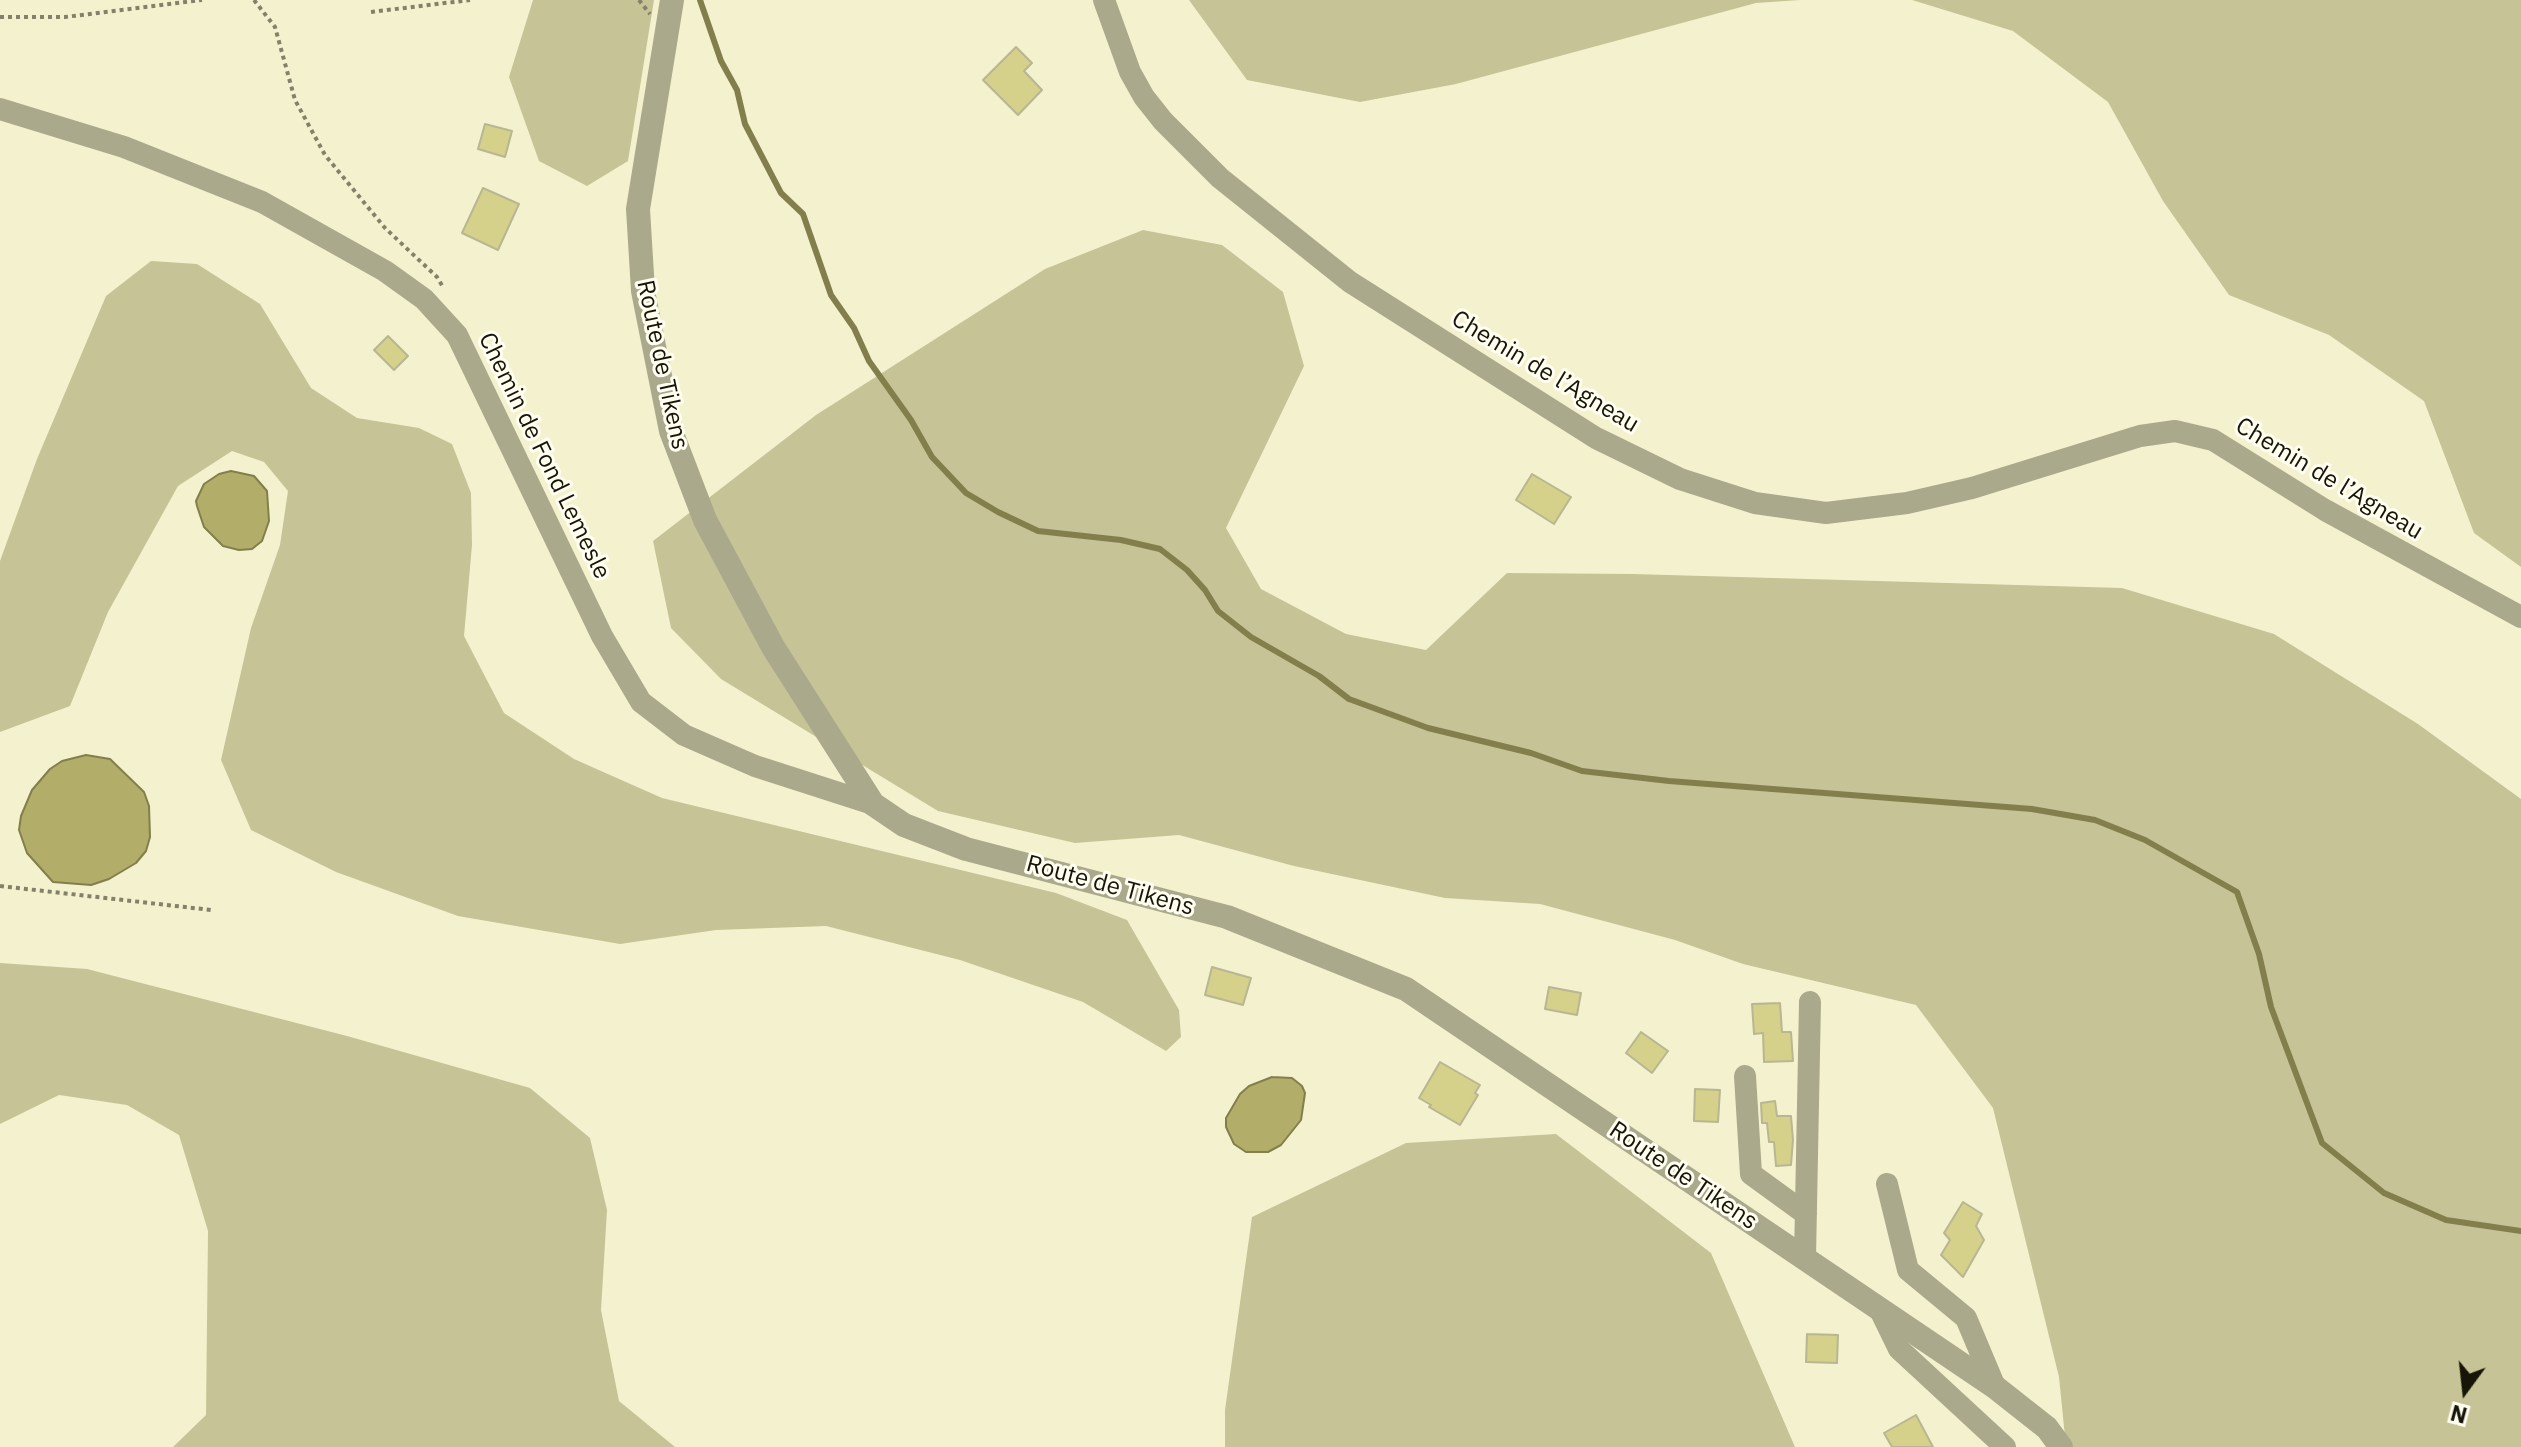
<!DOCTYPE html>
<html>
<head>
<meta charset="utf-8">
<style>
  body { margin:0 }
  #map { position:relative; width:2521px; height:1447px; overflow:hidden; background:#f4f2ce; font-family:"IBM Plex Sans",sans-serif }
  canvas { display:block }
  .north { position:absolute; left:2425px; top:1351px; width:80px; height:80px; -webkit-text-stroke:6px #fffef0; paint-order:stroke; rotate:195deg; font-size:22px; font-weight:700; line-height:32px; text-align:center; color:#161508 }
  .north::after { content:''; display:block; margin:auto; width:28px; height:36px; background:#161508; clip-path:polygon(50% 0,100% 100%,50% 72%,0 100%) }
</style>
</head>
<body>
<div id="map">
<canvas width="2521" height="1447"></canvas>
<div class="north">N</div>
</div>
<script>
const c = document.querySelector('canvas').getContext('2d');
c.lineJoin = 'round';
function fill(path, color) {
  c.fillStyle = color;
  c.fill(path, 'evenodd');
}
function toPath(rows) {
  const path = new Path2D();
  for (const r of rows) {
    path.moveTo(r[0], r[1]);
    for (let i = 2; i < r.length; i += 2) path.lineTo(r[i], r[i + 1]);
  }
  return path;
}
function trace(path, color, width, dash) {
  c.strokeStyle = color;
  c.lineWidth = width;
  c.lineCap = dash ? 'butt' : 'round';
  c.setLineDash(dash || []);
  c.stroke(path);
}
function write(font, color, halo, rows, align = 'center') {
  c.font = font + ' "IBM Plex Sans",sans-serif';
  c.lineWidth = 6;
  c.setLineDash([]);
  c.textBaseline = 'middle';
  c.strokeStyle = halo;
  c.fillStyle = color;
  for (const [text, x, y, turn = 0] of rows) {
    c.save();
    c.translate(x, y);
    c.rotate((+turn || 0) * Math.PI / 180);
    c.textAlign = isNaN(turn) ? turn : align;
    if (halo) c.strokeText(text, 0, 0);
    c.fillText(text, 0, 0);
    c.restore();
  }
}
const green = toPath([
  [533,0,654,0,628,161,587,186,539,161,509,77],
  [1189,0,1800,0,1756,3,1456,84,1360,102,1247,80],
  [1912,0,2521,0,2521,567,2474,533,2424,401,2329,335,2229,295,2163,201,2108,102,2013,31],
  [1143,230,1222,245,1283,292,1304,366,1226,528,1261,589,1346,634,1426,650,1507,573,1633,574,2122,588,2274,634,2418,724,2521,799,2521,1447,2066,1447,2059,1377,1993,1108,1916,1005,1743,964,1675,940,1540,904,1445,898,1294,866,1179,835,1075,843,938,811,721,679,671,628,653,541,816,415,1045,269],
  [151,261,197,264,260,304,311,388,357,418,419,428,452,444,471,493,472,545,464,636,504,713,574,759,662,798,1056,893,1127,920,1179,1010,1181,1037,1166,1051,1083,1002,960,960,826,926,716,930,620,944,458,916,336,872,251,830,221,760,251,628,280,545,288,491,264,462,232,451,178,486,108,612,70,706,0,732,0,561,37,459,106,296],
  [0,963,87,969,347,1036,530,1088,590,1138,607,1210,601,1310,619,1401,675,1447,173,1447,206,1415,208,1231,179,1135,127,1105,59,1095,0,1124],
  [1556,1134,1711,1253,1795,1447,1225,1447,1225,1410,1252,1217,1406,1143]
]);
const water = toPath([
  [231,471,254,476,267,491,269,521,262,541,252,549,239,550,223,546,204,527,197,506,196,501,204,484,219,474,231,471],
  [86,755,110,759,144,792,149,806,150,837,146,851,136,863,109,879,91,885,53,882,27,853,19,830,21,816,32,790,50,769,62,761,86,755],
  [1272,1077,1292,1078,1302,1086,1305,1093,1301,1120,1281,1145,1268,1152,1246,1152,1234,1144,1226,1127,1226,1118,1240,1094,1249,1086,1272,1077]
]);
const stream = toPath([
  [700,0,721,61,737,90,745,124,781,193,803,214,831,295,854,328,869,361,911,420,932,457,966,493,998,512,1038,531,1121,540,1160,549,1187,570,1205,590,1218,611,1251,637,1319,676,1349,699,1428,728,1531,753,1582,771,1669,781,2032,809,2095,820,2145,840,2237,892,2259,954,2271,1007,2322,1143,2384,1193,2446,1220,2521,1231]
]);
const building = toPath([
  [1016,47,1032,63,1024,71,1042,90,1018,115,983,80,1016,47],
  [485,124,512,131,505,157,478,149,485,124],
  [483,188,519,204,498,250,462,233,483,188],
  [388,336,408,356,394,370,374,350,388,336],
  [1532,474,1571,497,1554,524,1516,500,1532,474],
  [1212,967,1251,978,1243,1005,1205,995,1212,967],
  [1549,987,1581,993,1577,1015,1545,1009,1549,987],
  [1780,1003,1782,1032,1791,1032,1793,1061,1764,1062,1763,1033,1754,1034,1752,1004,1780,1003],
  [1641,1032,1668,1051,1652,1073,1626,1053,1641,1032],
  [1440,1062,1480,1085,1475,1093,1478,1095,1460,1125,1429,1107,1431,1105,1419,1098,1440,1062],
  [1695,1089,1720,1090,1718,1122,1694,1121,1695,1089],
  [1775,1101,1777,1116,1791,1116,1793,1140,1791,1165,1776,1166,1774,1142,1769,1142,1767,1123,1762,1123,1761,1103,1775,1101],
  [1963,1202,1982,1214,1976,1226,1984,1240,1963,1277,1941,1255,1950,1240,1944,1233,1963,1202],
  [1807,1334,1838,1335,1837,1363,1806,1362,1807,1334],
  [1916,1415,1933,1447,1892,1447,1884,1433,1916,1415]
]);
const path = toPath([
  [254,0,275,27,295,100,325,155,385,228,437,277,443,287],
  [639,0,650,14],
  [371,12,470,0],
  [0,17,65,17,202,0],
  [0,886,211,910]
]);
const minor = toPath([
  [1104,0,1130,72,1144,97,1163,121,1220,178,1350,282,1596,438,1680,479,1755,503,1826,513,1907,503,1972,488,2140,436,2175,431,2213,440,2325,510,2521,617],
  [0,109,124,147,262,202,385,271,424,299,457,335,602,636,641,702,684,735,755,766,873,804],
  [1745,1076,1751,1174,1806,1214],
  [1887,1184,1908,1270,1966,1318,1995,1387],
  [1805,1258,1810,1002],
  [1879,1308,1899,1349,2005,1447]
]);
const tertiary = toPath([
  [672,0,638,209,643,291,671,431,705,520,773,647,873,804,904,825,966,849,1227,917,1406,989,1995,1387,2047,1428,2061,1447]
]);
const streetNames = [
  ["Route de Tikens",662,365,78],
  ["Chemin de l’Agneau",1545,372,31],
  ["Chemin de Fond Lemesle",544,456,64],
  ["Chemin de l’Agneau",2329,479,31],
  ["Route de Tikens",1110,886,15],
  ["Route de Tikens",1683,1176,34]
];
fill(green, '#c6c396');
fill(water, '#b2ad69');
trace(water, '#837f4c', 2);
trace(stream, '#837f4c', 6);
fill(building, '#d5d08a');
trace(building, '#b8b693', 2);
trace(path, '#838169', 4, [4, 4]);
trace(minor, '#aaa98c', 22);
trace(tertiary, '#aaa98c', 24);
write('24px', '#161508', '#fffef0', streetNames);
</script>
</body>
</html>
